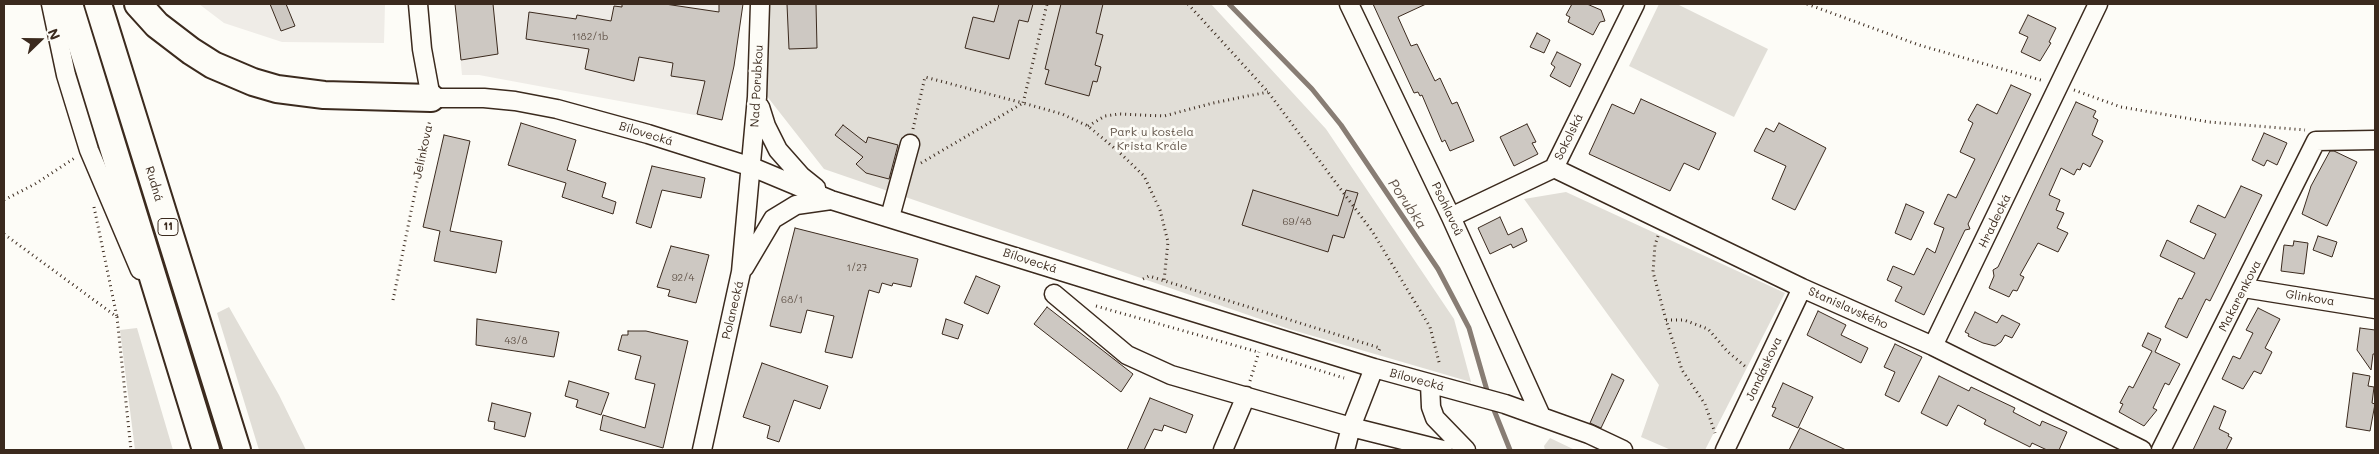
<!DOCTYPE html>
<html>
<head>
<meta charset="utf-8">
<style>
  body { margin:0 }
  #map { position:relative; width:2379px; height:454px; overflow:hidden; background:#fdfcf7; font-family:Mali,sans-serif }
  canvas { display:block }
  .frame { position:absolute; inset:0; border:5px solid #3b2a1e; pointer-events:none }
  .north { position:absolute; left:15px; top:15px; width:50px; height:50px; -webkit-text-stroke:4px #fdfcf7; paint-order:stroke; rotate:68deg; font-size:14px; font-weight:700; line-height:20px; text-align:center; color:#3b2a1e }
  .north::after { content:''; display:block; margin:auto; width:18px; height:22px; background:#3b2a1e; clip-path:polygon(50% 0,100% 100%,50% 72%,0 100%) }
</style>
</head>
<body>
<div id="map">
<canvas width="2379" height="454"></canvas>
<div class="frame"></div>
<div class="north">N</div>
</div>
<script>
const c = document.querySelector('canvas').getContext('2d');
c.lineJoin = 'round';
function fill(path, color) {
  c.fillStyle = color;
  c.fill(path, 'evenodd');
}
function toPath(rows) {
  const path = new Path2D();
  for (const r of rows) {
    path.moveTo(r[0], r[1]);
    for (let i = 2; i < r.length; i += 2) path.lineTo(r[i], r[i + 1]);
  }
  return path;
}
function trace(path, color, width, dash) {
  c.strokeStyle = color;
  c.lineWidth = width;
  c.lineCap = dash ? 'butt' : 'round';
  c.setLineDash(dash || []);
  c.stroke(path);
}
function write(font, color, halo, rows, align = 'center') {
  c.font = font + ' Mali,sans-serif';
  c.lineWidth = 5;
  c.setLineDash([]);
  c.textBaseline = 'middle';
  c.strokeStyle = halo;
  c.fillStyle = color;
  for (const [text, x, y, turn = 0] of rows) {
    c.save();
    c.translate(x, y);
    c.rotate((+turn || 0) * Math.PI / 180);
    c.textAlign = isNaN(turn) ? turn : align;
    if (halo) c.strokeText(text, 0, 0);
    c.fillText(text, 0, 0);
    c.restore();
  }
}
const built = toPath([
  [199,4,385,4,384,43,282,42,224,23],
  [455,4,743,4,734,66,722,120,479,75,462,75]
]);
const green = toPath([
  [769,4,1211,4,1326,129,1454,319,1471,382,1289,329,824,169,766,95],
  [1659,4,1677,4,1768,49,1734,117,1629,66],
  [1566,192,1785,293,1705,450,1671,450,1641,437,1659,385,1524,199],
  [229,307,279,395,306,450,259,450,217,313],
  [137,328,173,450,135,450,120,330],
  [1550,438,1575,450,1545,450,1544,446]
]);
const stream = toPath([
  [1229,4,1312,89,1341,125,1438,269,1469,328,1488,394],
  [1492,405,1510,450]
]);
const building = toPath([
  [270,4,286,4,295,26,281,31,270,4],
  [455,4,493,4,498,54,461,60,455,4],
  [622,4,665,4,719,12,719,4,743,4,734,66,722,120,697,114,705,81,671,76,673,63,639,57,634,81,585,69,589,49,526,39,529,12,576,19,577,15,611,21,614,6,622,7,622,4],
  [787,4,816,4,817,48,789,49,787,4],
  [999,4,1033,4,1028,22,1019,20,1009,59,965,48,973,17,994,22,999,4],
  [1061,4,1103,4,1096,33,1103,35,1095,65,1101,67,1097,82,1093,81,1089,96,1045,84,1049,70,1045,69,1061,4],
  [1373,4,1426,4,1398,17,1411,46,1417,44,1435,81,1440,78,1452,104,1457,102,1474,141,1450,151,1445,140,1442,142,1422,95,1420,96,1418,92,1414,93,1373,4],
  [1572,4,1587,4,1601,10,1605,21,1600,22,1593,35,1568,22,1570,17,1566,15,1572,4],
  [2028,15,2056,28,2049,42,2051,43,2040,61,2021,52,2028,37,2019,33,2028,15],
  [1537,33,1550,40,1544,53,1530,47,1537,33],
  [1557,52,1581,64,1570,87,1550,76,1555,67,1551,64,1557,52],
  [2011,85,2031,94,1968,224,1970,229,1965,230,1924,315,1895,301,1902,287,1887,280,1893,266,1914,275,1927,248,1935,253,1944,228,1934,224,1948,194,1956,198,1975,159,1960,152,1973,123,1968,120,1977,104,1997,114,2011,85],
  [1641,99,1716,133,1699,170,1684,163,1670,191,1589,154,1612,104,1634,114,1641,99],
  [2076,102,2096,111,2093,117,2098,120,2092,135,2103,141,2090,167,2083,163,2080,170,2077,169,2074,175,2061,168,2049,195,2060,200,2056,210,2064,213,2057,228,2068,233,2058,252,2038,243,2020,275,2024,277,2017,291,2013,290,2009,297,1989,288,1994,276,1993,270,1998,267,2076,102],
  [521,123,576,140,567,170,606,183,602,197,616,202,613,214,562,197,566,183,508,165,521,123],
  [1779,123,1826,148,1795,210,1772,199,1786,166,1754,151,1766,128,1774,132,1779,123],
  [1527,124,1536,142,1532,143,1538,154,1514,166,1500,137,1527,124],
  [843,125,866,143,868,137,898,145,889,179,866,173,856,164,863,157,835,135,843,125],
  [2264,133,2287,143,2277,165,2267,160,2264,166,2252,160,2264,133],
  [444,135,470,141,450,231,502,241,496,273,434,261,440,231,423,227,444,135],
  [2330,151,2334,151,2357,162,2327,226,2302,214,2311,186,2330,151],
  [652,166,705,178,701,198,662,190,651,228,636,223,652,166],
  [2241,186,2262,195,2217,287,2210,301,2206,299,2187,338,2165,327,2179,298,2182,299,2195,273,2160,256,2167,240,2204,259,2216,234,2190,222,2198,205,2225,218,2241,186],
  [1253,190,1338,216,1346,190,1358,193,1344,238,1333,235,1328,252,1242,225,1253,190],
  [1906,204,1924,212,1911,240,1895,233,1906,204],
  [1500,217,1508,235,1522,228,1527,241,1513,248,1511,244,1490,254,1478,228,1500,217],
  [795,228,918,259,911,287,893,283,892,286,882,283,879,293,869,290,852,358,825,352,834,316,807,310,801,333,770,326,795,228],
  [2318,236,2337,242,2332,257,2313,250,2318,236],
  [2294,241,2308,243,2304,274,2281,271,2284,245,2293,246,2294,241],
  [671,246,709,255,696,303,668,296,670,290,657,287,671,246],
  [976,276,1000,286,988,314,964,303,976,276],
  [1047,307,1133,374,1121,392,1034,324,1047,307],
  [2258,308,2280,319,2265,348,2272,352,2261,374,2254,371,2243,389,2222,379,2233,356,2240,359,2253,333,2246,330,2258,308],
  [1818,311,1846,325,1841,335,1868,348,1861,363,1807,335,1818,311],
  [1975,312,1997,323,2002,315,2020,324,2012,338,2005,335,2001,342,1995,346,1983,343,1968,336,1969,334,1965,332,1975,312],
  [477,319,559,332,554,357,476,345,477,319],
  [946,319,963,325,958,339,942,334,946,319],
  [2360,328,2375,330,2375,354,2373,354,2371,370,2357,350,2360,328],
  [628,331,646,331,688,341,663,448,600,430,603,415,645,428,655,384,635,379,641,356,618,350,622,335,628,335,628,331],
  [2148,333,2161,339,2155,352,2180,364,2169,385,2165,383,2153,408,2157,410,2144,426,2119,412,2123,404,2120,403,2129,386,2133,388,2152,351,2142,346,2148,333],
  [1895,344,1922,357,1899,402,1885,395,1895,372,1884,367,1895,344],
  [762,363,828,386,820,409,794,400,779,442,767,438,770,426,743,417,762,363],
  [2353,373,2370,376,2368,386,2374,387,2372,403,2375,404,2370,431,2346,427,2353,373],
  [1612,374,1624,380,1601,428,1590,423,1612,374],
  [1939,376,1969,391,1971,387,2015,408,2013,412,2040,426,2042,421,2067,432,2059,450,2047,450,2032,443,2030,447,1984,424,1986,420,1958,405,1947,426,1921,413,1939,376],
  [569,381,609,393,601,415,576,407,578,400,565,396,569,381],
  [1783,383,1813,397,1798,428,1772,416,1776,408,1772,407,1783,383],
  [1150,398,1193,415,1186,433,1164,425,1162,431,1154,429,1144,450,1127,450,1150,398],
  [492,403,531,413,525,437,494,429,495,422,488,421,492,403],
  [2214,406,2226,411,2219,429,2229,434,2228,436,2232,438,2226,450,2193,450,2214,406],
  [1800,428,1846,450,1789,450,1800,428]
]);
const path = toPath([
  [1188,4,1268,92,1372,231,1430,327,1440,366],
  [1807,4,1919,45,2044,81],
  [2074,90,2121,107,2209,122,2305,130],
  [1088,126,1105,116,1119,114,1164,116,1213,103,1268,92],
  [913,129,925,77,1023,103,1047,4],
  [921,163,1023,103,1062,114,1088,126,1119,152,1144,176,1160,210,1168,242,1164,281],
  [4,200,35,184,76,157],
  [94,207,117,317],
  [4,234,117,317,131,450],
  [1658,236,1655,245,1653,272,1666,320,1682,370,1705,404,1715,433],
  [1143,279,1149,276,1380,348,1378,353],
  [393,300,430,119],
  [1096,306,1258,352],
  [1666,320,1684,320,1708,329,1728,352,1747,368],
  [1267,354,1344,378],
  [1250,381,1259,352]
]);
const minor = toPath([
  [51,4,66,75,89,150,140,270],
  [418,4,422,49,431,98,484,98,515,101,557,109,648,134,752,167,831,200,1374,368,1505,404,1589,434,1623,450],
  [1349,4,1451,217,1541,416],
  [760,107,766,126,778,150,801,176,816,188],
  [1554,168,1802,288,1933,346,2142,450],
  [890,217,910,144],
  [1451,217,1554,168,1635,4],
  [744,268,773,219,796,205,831,200],
  [2244,288,2375,309],
  [1054,294,1127,355,1171,375,1351,427,1443,450],
  [1933,346,2098,4],
  [1430,384,1431,407,1435,418,1466,450],
  [702,450,741,272,757,97,760,4],
  [1223,450,1246,396],
  [1345,450,1351,427,1374,368],
  [1725,450,1802,288],
  [2161,450,2316,141,2375,140]
]);
const highway = toPath([
  [69,4,206,450],
  [98,4,237,450],
  [138,4,157,25,191,51,213,65,253,82,277,89,324,95,431,98]
]);
const numberNames = [
  ["1182/1b",590,37],
  ["69/48",1297,222],
  ["1/27",857,268],
  ["92/4",683,278],
  ["68/1",792,300],
  ["43/8",516,341]
];
const shields = [
  [168,227,20]
];
const shieldNames = [
  ["11",168,227]
];
const streetNames = [
  ["Nad Porubkou",757,86,-87],
  ["Bílovecká",646,134,17],
  ["Sokolská",1569,137,-64],
  ["Jelínkova",423,152,-78],
  ["Rudná",154,184,73],
  ["Psohlavců",1447,209,65],
  ["Hradecká",1995,221,-64],
  ["Bílovecká",1030,261,18],
  ["Makarenkova",2240,296,-63],
  ["Glinkova",2310,298,9],
  ["Stanislavského",1848,308,24],
  ["Polanecká",733,310,-77],
  ["Jandáskova",1764,369,-65],
  ["Bílovecká",1417,380,15]
];
const parkNames = [
  ["Park u kostela",1152,132],
  ["Krista Krále",1152,146]
];
const waterNames = [
  ["Porubka",1407,204,56]
];
fill(built, '#efece7');
fill(green, '#e1ded7');
trace(stream, '#887d74', 5);
fill(building, '#cdc8c2');
trace(building, '#3b2a1e', 1);
trace(minor, '#3b2a1e', 21);
trace(highway, '#3b2a1e', 30);
trace(path, '#3b2a1e', 3, [1, 4]);
trace(minor, '#fdfcf7', 18);
trace(highway, '#fdfcf7', 26);
write('10px', '#605247', null, numberNames);
for (const [x, y, w] of shields) {
  const box = new Path2D();
  box.roundRect(x - w / 2, y - 8.5, w, 17, 4);
  c.fillStyle = '#fdfcf7';
  c.fill(box);
  trace(box, '#3b2a1e', 1);
}
write('bold 11px', '#3b2a1e', null, shieldNames);
write('12px', '#3b2a1e', '#fdfcf7', streetNames);
write('12px', '#64574c', '#fdfcf7', parkNames);
write('italic 14px', '#615349', '#fdfcf7', waterNames);
</script>
</body>
</html>
